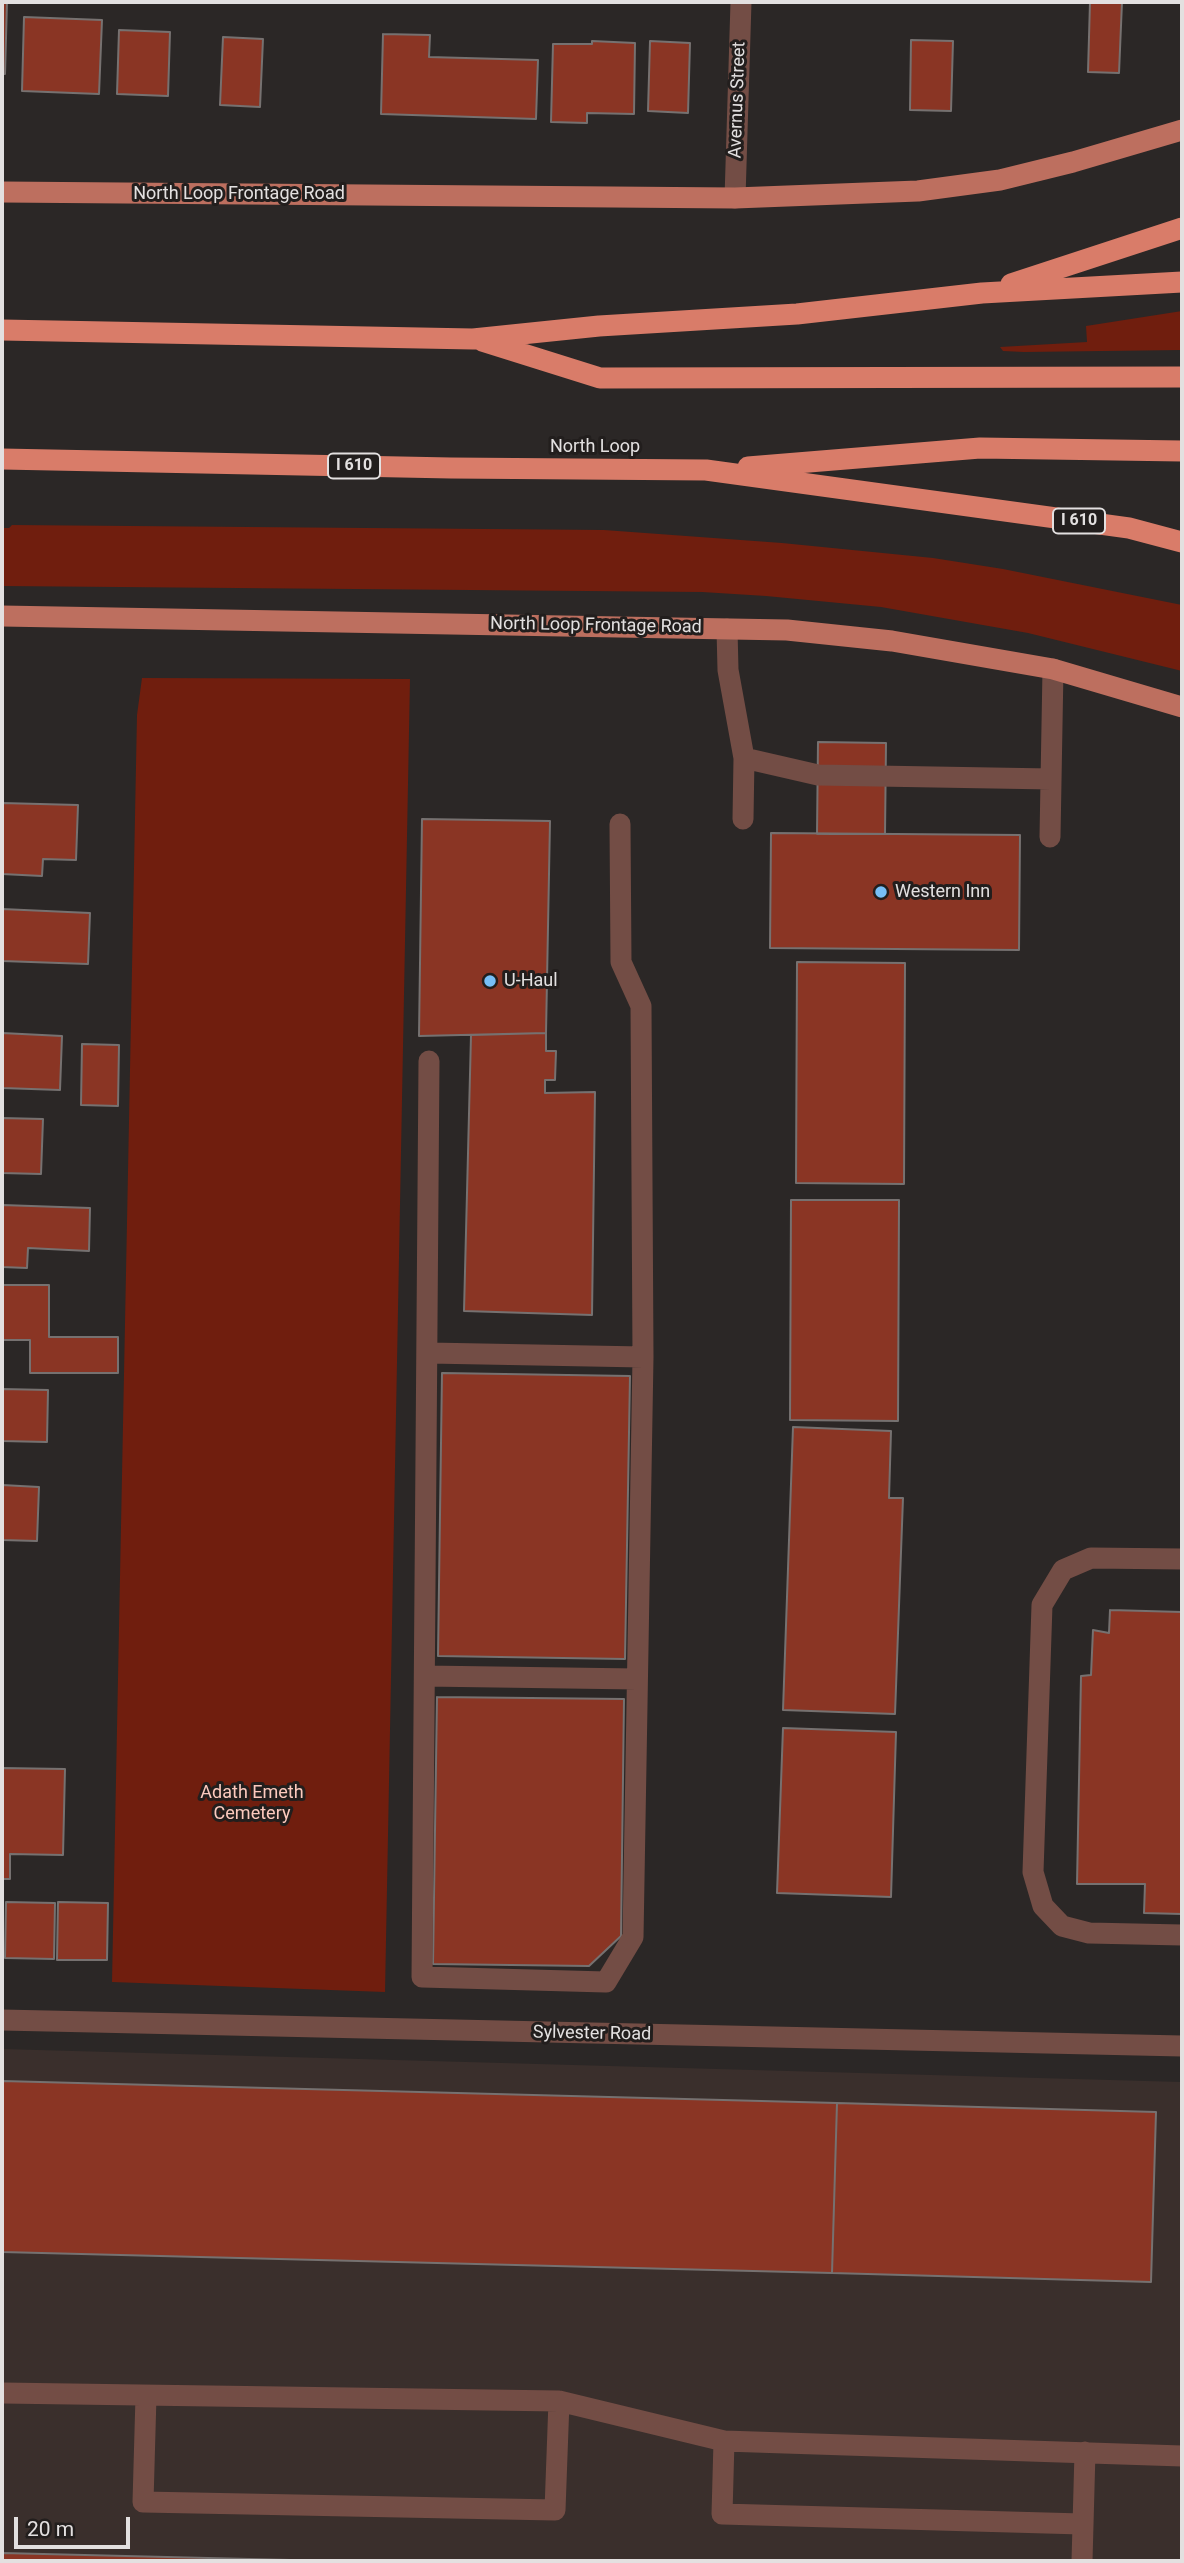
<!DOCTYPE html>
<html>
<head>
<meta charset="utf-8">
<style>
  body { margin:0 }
  #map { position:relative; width:1184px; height:2563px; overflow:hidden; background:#2b2726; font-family:Roboto,sans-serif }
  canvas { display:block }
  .frame { position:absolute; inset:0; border:4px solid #e3e0e0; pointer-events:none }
  .scale { position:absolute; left:14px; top:2517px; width:116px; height:32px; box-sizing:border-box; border:4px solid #e3e0e0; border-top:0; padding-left:9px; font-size:21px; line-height:24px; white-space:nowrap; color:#e3e0e0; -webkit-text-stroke:5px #221e1d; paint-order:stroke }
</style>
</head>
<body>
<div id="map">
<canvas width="1184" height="2563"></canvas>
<div class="frame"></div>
<div class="scale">20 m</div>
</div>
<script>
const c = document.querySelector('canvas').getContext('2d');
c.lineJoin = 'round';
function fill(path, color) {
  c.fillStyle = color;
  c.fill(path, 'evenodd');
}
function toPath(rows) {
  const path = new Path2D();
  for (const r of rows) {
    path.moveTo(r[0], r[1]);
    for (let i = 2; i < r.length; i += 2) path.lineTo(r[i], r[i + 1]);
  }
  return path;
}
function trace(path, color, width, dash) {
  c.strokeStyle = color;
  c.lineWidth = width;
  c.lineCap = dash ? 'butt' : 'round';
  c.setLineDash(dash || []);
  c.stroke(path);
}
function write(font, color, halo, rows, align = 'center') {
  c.font = font + ' Roboto,sans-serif';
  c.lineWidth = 6;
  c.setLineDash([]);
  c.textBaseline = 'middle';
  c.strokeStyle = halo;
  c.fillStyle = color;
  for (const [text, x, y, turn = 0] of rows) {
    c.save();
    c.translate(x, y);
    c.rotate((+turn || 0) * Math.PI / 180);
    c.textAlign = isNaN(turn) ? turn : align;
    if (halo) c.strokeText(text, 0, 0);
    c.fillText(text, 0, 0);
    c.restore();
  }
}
const built = toPath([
  [2,2049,1182,2082,1182,2561,2,2561]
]);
const green = toPath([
  [1182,311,1182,350,1024,352,1003,351,1000,347,1087,342,1086,326],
  [12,525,604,530,782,543,933,558,1003,569,1182,605,1182,671,1028,633,881,607,766,596,702,592,2,586,2,528,9,528],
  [142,678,410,679,385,1992,112,1982,137,715]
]);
const building = toPath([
  [2,2,7,2,5,74,2,74,2,2],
  [1090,2,1122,2,1119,73,1088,72,1090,2],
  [24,17,102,20,99,94,22,91,24,17],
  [119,30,170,32,168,96,117,94,119,30],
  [383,34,430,35,429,57,538,60,536,119,381,114,383,34],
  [223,37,263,39,260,107,220,105,223,37],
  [911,40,953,41,951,111,910,110,911,40],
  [592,41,635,43,634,114,587,113,587,123,551,122,553,44,592,44,592,41],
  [650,41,690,43,688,113,648,111,650,41],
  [818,742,886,743,885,834,817,834,818,742],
  [2,803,78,805,76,860,43,859,42,876,2,874,2,803],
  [422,819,550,821,546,1033,419,1036,422,819],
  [771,833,1020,835,1019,950,770,948,771,833],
  [2,909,90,913,88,964,2,961,2,909],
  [797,962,905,963,904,1184,796,1183,797,962],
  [2,1033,62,1036,60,1090,2,1088,2,1033],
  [546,1033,546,1051,556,1051,555,1080,545,1080,545,1093,595,1092,592,1315,464,1311,471,1035,546,1033],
  [82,1044,119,1045,118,1106,81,1105,82,1044],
  [2,1118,43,1119,41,1174,2,1173,2,1118],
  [791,1200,899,1200,898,1421,790,1420,791,1200],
  [2,1205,90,1208,89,1251,28,1248,27,1268,2,1267,2,1205],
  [2,1285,49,1285,49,1337,118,1337,118,1373,30,1373,30,1340,2,1340,2,1285],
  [442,1373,630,1376,625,1659,438,1656,442,1373],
  [2,1389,48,1390,47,1442,2,1441,2,1389],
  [793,1427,891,1431,889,1498,903,1498,895,1714,783,1710,793,1427],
  [2,1485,39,1487,37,1541,2,1540,2,1485],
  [1110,1610,1182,1612,1182,1914,1144,1913,1145,1884,1077,1884,1081,1676,1091,1675,1093,1630,1109,1633,1110,1610],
  [437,1697,624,1699,621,1936,589,1966,433,1964,437,1697],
  [783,1728,896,1732,891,1897,777,1893,783,1728],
  [2,1768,65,1769,63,1855,10,1854,10,1879,2,1879,2,1768],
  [6,1902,55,1903,54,1959,5,1958,6,1902],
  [58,1902,108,1903,107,1960,57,1960,58,1902],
  [2,2081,837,2103,832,2273,2,2252,2,2081],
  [837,2103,1156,2112,1151,2282,832,2273,837,2103],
  [2,2553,332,2561,2,2561,2,2553]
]);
const minor = toPath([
  [735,198,741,2],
  [727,629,728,670,744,758,743,819],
  [744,758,818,775,1051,779],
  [1050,837,1053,669],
  [429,1061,422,1977,606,1982,633,1937,643,1357,641,1006,621,962,620,824],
  [429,1353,643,1357],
  [1182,1559,1091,1558,1063,1570,1042,1605,1033,1872,1043,1906,1062,1926,1089,1933,1182,1935],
  [425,1676,637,1679],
  [2,2020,1182,2046],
  [2,2393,559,2401,724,2441,1182,2456],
  [146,2396,143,2502,555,2510,559,2401],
  [724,2441,722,2514,1082,2524],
  [1082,2561,1085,2452]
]);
const major = toPath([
  [2,192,735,198,918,191,1000,180,1073,162,1182,130],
  [2,616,787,630,892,641,1053,669,1182,707]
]);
const highway = toPath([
  [1011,284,1182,228],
  [2,330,473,339,599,326,797,314,982,293,1182,282],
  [482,341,600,378,1182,377],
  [2,459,451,468,706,470,1129,528,1182,542],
  [748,467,980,448,1182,451]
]);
const markers = [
  [881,892,7,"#77bff7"],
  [490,981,7,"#77bff7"]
];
const shields = [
  [354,466,52],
  [1079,521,52]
];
const shieldNames = [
  ["I 610",354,466],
  ["I 610",1079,521]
];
const streetNames = [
  ["Avernus Street",738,100,-88],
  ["North Loop Frontage Road",239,194],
  ["North Loop",595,447],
  ["North Loop Frontage Road",596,626,1],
  ["Sylvester Road",592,2034,1]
];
const poiNames = [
  ["Western Inn",895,892],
  ["U-Haul",504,981]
];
const parkNames = [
  ["Adath Emeth",252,1793],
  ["Cemetery",252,1814]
];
fill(built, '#3a2f2c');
fill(green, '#701e0e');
fill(building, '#8a3524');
trace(building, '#767170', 2);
trace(minor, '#734d45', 21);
trace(major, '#bd6f5f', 21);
trace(highway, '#d97c69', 21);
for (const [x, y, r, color] of markers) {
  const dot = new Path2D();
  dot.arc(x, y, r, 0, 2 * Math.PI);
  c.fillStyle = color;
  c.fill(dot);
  trace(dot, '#221e1d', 2.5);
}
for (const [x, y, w] of shields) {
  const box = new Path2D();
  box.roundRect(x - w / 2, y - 12.5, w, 25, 5);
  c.fillStyle = '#221e1d';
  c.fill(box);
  trace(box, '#e3e0e0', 2);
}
write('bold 16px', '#e3e0e0', null, shieldNames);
write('18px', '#e3e0e0', '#221e1d', streetNames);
write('18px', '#e3e0e0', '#221e1d', poiNames, 'left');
write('18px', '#fccabe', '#221e1d', parkNames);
</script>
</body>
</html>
